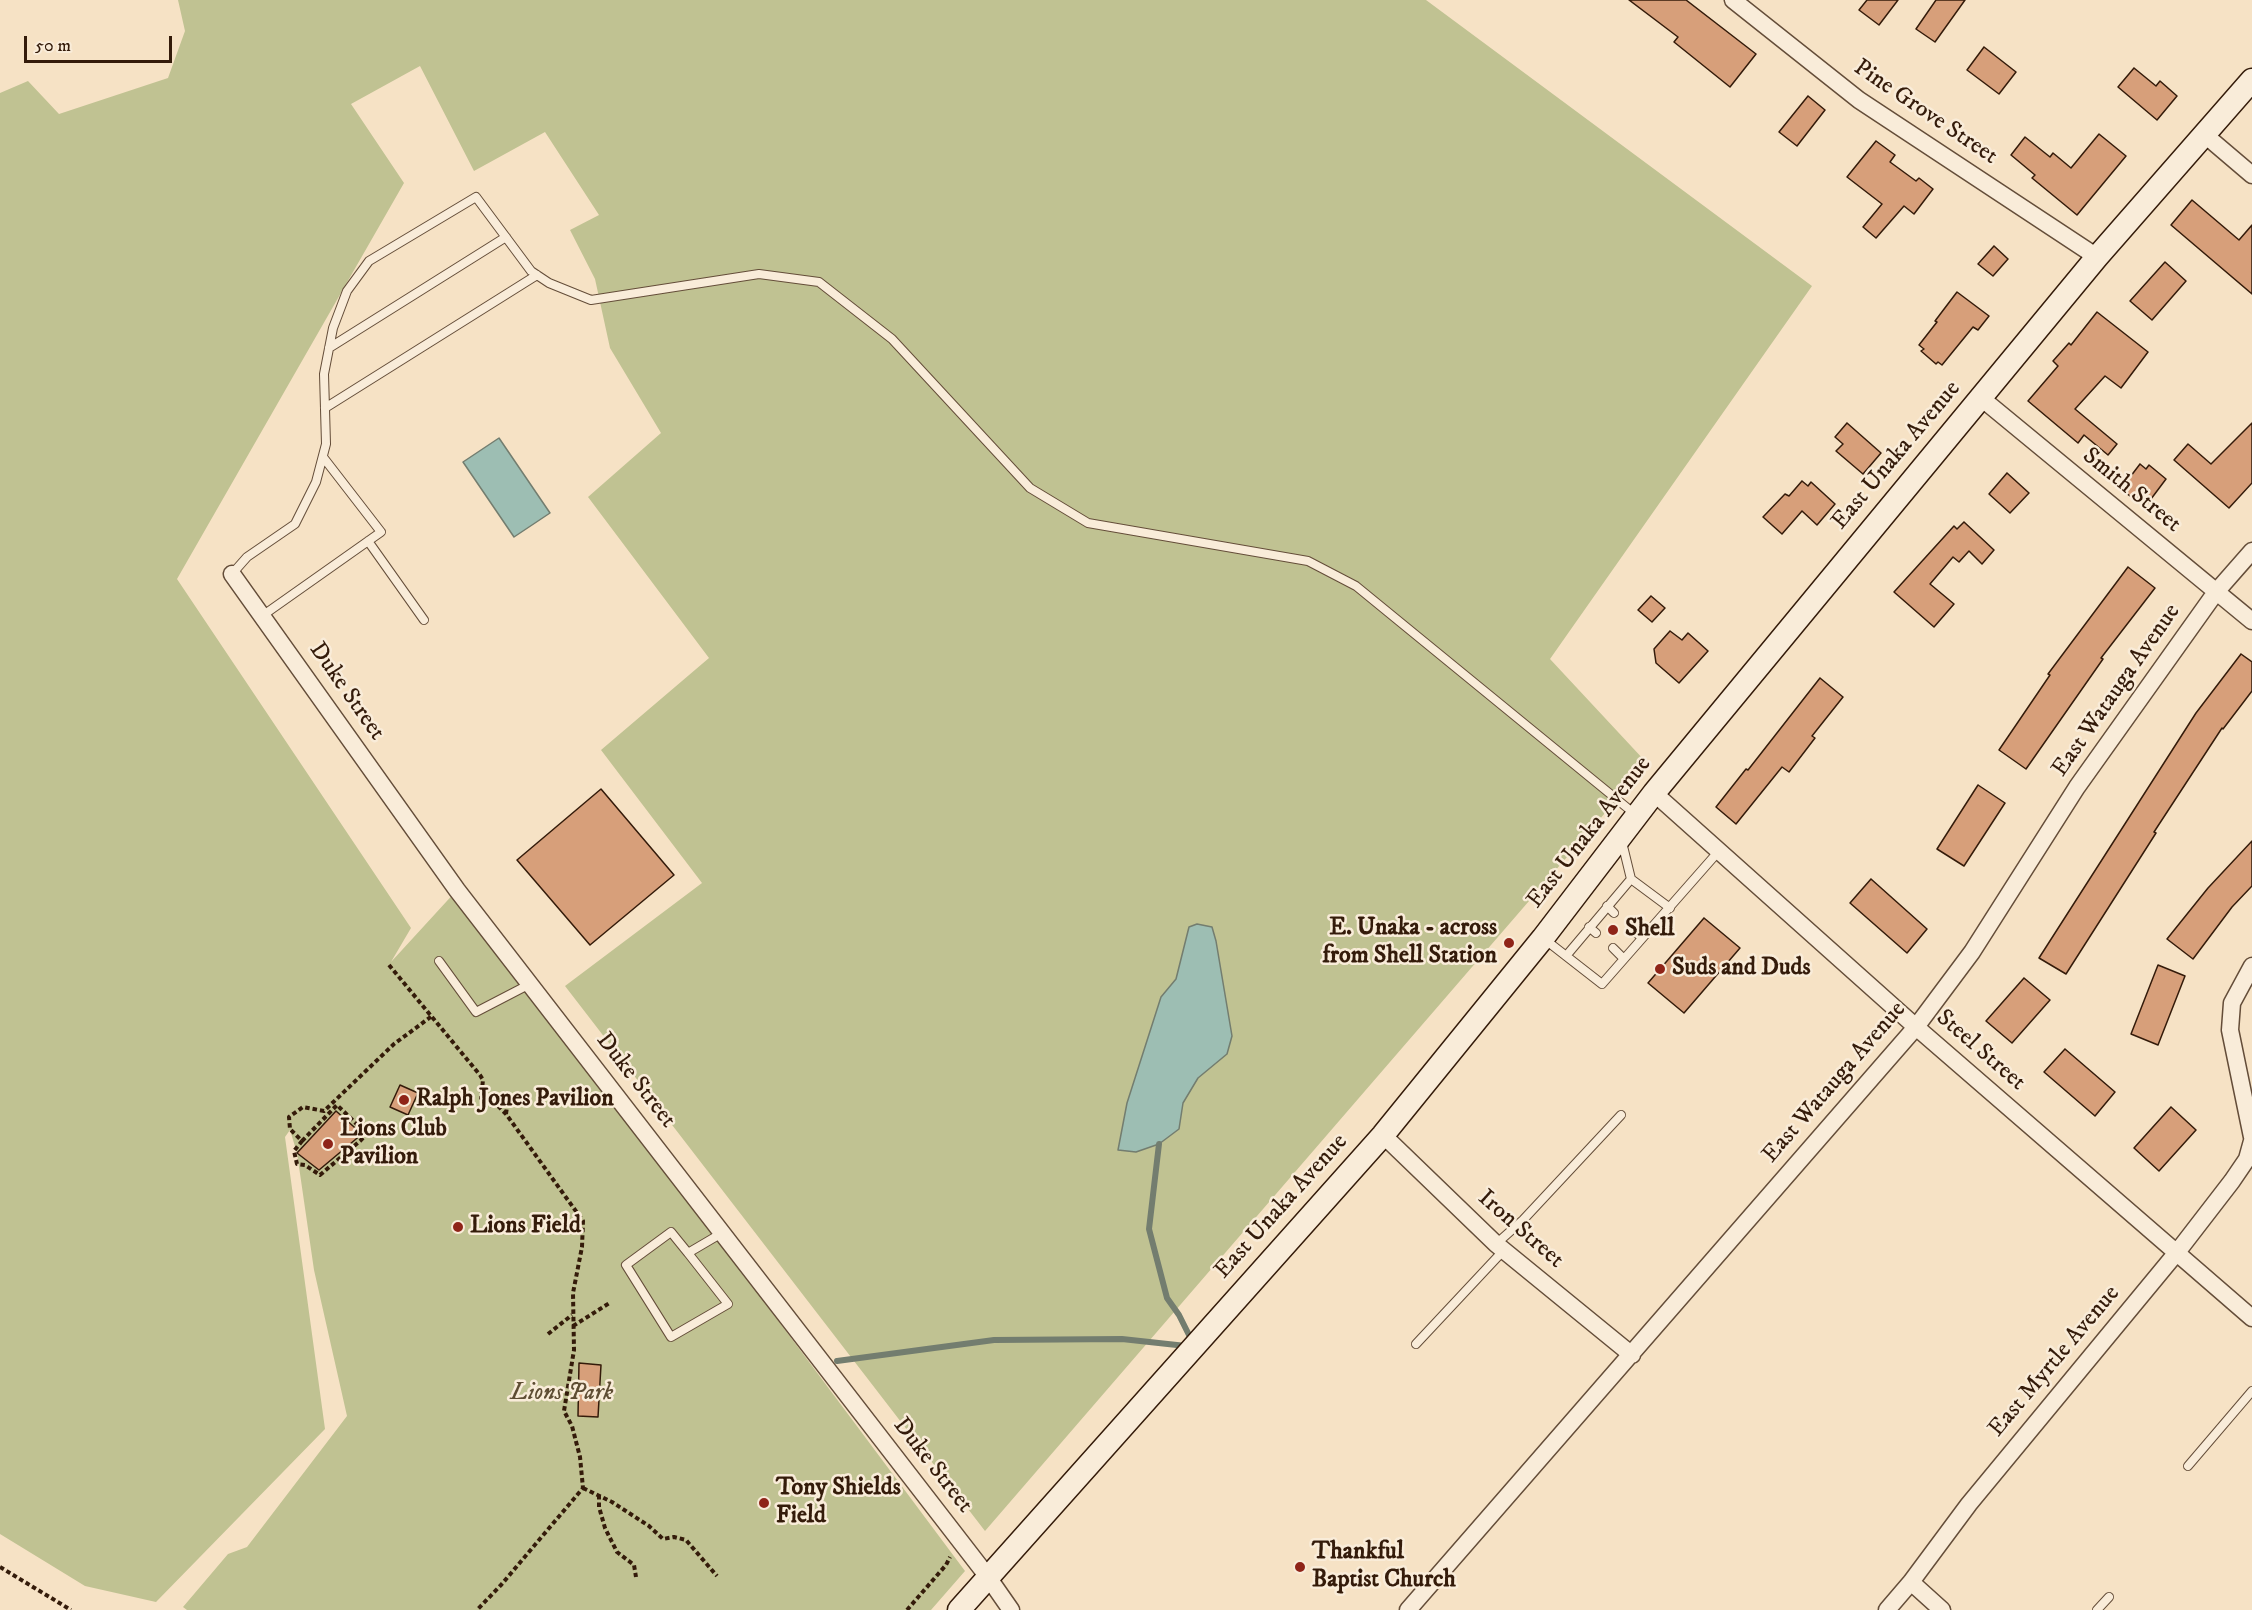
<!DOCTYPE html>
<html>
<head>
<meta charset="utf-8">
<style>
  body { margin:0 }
  #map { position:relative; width:2252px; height:1610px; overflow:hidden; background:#f6e2c5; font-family:"IM FELL DW Pica",serif }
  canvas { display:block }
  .scale { position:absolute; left:24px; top:36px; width:148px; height:27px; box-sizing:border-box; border:3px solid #341b0a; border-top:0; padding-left:8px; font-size:18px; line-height:21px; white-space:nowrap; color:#341b0a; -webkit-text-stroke:4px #f9ecd9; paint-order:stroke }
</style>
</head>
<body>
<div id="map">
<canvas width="2252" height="1610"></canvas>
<div class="scale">50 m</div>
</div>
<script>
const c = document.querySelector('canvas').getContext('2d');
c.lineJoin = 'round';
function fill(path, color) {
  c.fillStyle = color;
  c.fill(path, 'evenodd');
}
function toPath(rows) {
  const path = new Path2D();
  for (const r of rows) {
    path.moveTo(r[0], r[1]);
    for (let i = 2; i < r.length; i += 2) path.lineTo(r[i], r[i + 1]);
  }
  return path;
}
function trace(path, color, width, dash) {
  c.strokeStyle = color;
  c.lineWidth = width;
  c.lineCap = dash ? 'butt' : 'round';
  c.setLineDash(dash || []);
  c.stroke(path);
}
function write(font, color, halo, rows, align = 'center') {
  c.font = font + ' "IM FELL DW Pica",serif';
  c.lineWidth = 5;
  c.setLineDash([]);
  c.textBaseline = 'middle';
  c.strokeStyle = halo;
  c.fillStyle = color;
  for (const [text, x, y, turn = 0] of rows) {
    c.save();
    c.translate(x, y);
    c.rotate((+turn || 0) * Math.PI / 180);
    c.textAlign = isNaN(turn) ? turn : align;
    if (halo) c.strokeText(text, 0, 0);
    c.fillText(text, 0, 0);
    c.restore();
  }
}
const green = toPath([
  [178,0,1426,0,1812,286,1550,659,1645,761,1605,813,985,1531,565,986,702,883,601,750,709,658,588,497,661,433,610,348,595,279,570,230,599,215,545,132,474,171,420,66,351,104,404,183,177,579,411,928,391,962,457,890,965,1571,931,1610,187,1610,183,1607,228,1554,247,1547,347,1416,314,1270,297,1153,290,1130,285,1137,325,1429,156,1602,85,1586,0,1534,0,93,28,81,59,114,168,78,185,31]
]);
const water = toPath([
  [499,438,550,513,514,537,463,462,499,438],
  [1197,924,1212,927,1216,941,1232,1036,1227,1054,1198,1078,1183,1103,1179,1129,1159,1144,1136,1152,1118,1150,1127,1103,1161,997,1176,979,1189,927,1197,924]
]);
const stream = toPath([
  [1159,1144,1149,1229,1167,1298,1179,1315,1193,1343],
  [837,1361,994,1340,1122,1339,1186,1346]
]);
const building = toPath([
  [1629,0,1686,0,1756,54,1730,87,1674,42,1678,37,1629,0],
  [1867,0,1898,0,1879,25,1859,10,1867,0],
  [1936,0,1965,0,1935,42,1916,29,1936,0],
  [1984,47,2016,72,1999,94,1967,70,1984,47],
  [2134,68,2156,86,2160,81,2177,96,2157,120,2118,87,2134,68],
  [1808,96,1825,110,1797,146,1779,132,1808,96],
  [2099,134,2126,156,2077,215,2032,178,2035,175,2011,155,2025,137,2050,157,2053,153,2071,168,2099,134],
  [1876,141,1895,155,1890,162,1916,181,1919,178,1933,189,1914,214,1904,206,1876,238,1863,227,1882,204,1847,177,1876,141],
  [2192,200,2239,240,2252,225,2252,294,2171,225,2192,200],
  [1994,246,2008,259,1993,276,1978,264,1994,246],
  [2165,262,2186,281,2152,320,2130,301,2165,262],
  [1957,292,1989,316,1978,330,1973,327,1942,365,1938,362,1936,364,1921,351,1924,349,1919,345,1937,322,1935,321,1957,292],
  [2097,312,2148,352,2121,388,2105,376,2075,409,2117,444,2108,455,2084,435,2078,443,2028,401,2058,366,2053,361,2069,343,2071,345,2097,312],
  [1847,423,1881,453,1863,474,1836,451,1843,444,1835,437,1847,423],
  [2252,423,2252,483,2229,508,2174,460,2188,444,2211,464,2252,423],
  [2140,464,2146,469,2149,465,2166,479,2148,503,2138,496,2135,500,2121,489,2140,464],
  [2007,473,2029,493,2010,513,1989,494,2007,473],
  [1802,481,1808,486,1811,482,1835,504,1817,525,1802,511,1782,534,1763,517,1785,494,1789,496,1802,481],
  [1964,522,1994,550,1982,564,1969,551,1959,562,1953,557,1930,584,1954,604,1934,627,1894,592,1954,526,1957,529,1964,522],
  [2128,567,2155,588,2101,658,2103,659,2026,769,1999,750,2050,675,2048,674,2128,567],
  [1651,596,1665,608,1652,622,1638,610,1651,596],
  [1670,631,1682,640,1688,633,1708,651,1679,683,1656,663,1654,649,1670,631],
  [2241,654,2252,662,2252,691,2223,729,2222,728,2154,832,2156,833,2066,974,2039,958,2196,713,2241,654],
  [1820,678,1843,697,1812,736,1815,738,1789,772,1782,767,1736,824,1716,807,1746,769,1748,770,1820,678],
  [1978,785,2005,803,1964,866,1937,849,1978,785],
  [601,789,674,875,590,945,517,860,601,789],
  [2252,841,2252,886,2232,907,2193,959,2167,939,2208,888,2252,841],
  [1871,879,1927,929,1907,953,1850,903,1871,879],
  [1704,918,1740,948,1684,1013,1648,983,1704,918],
  [2158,965,2185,976,2158,1045,2131,1034,2158,965],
  [2024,978,2050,1000,2012,1043,1986,1021,2024,978],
  [2065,1049,2115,1092,2095,1116,2044,1072,2065,1049],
  [400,1085,418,1093,408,1115,390,1107,400,1085],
  [2171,1107,2196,1130,2159,1171,2134,1148,2171,1107],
  [336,1111,362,1134,319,1170,297,1153,336,1111],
  [579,1363,601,1365,598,1417,578,1416,579,1363]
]);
const path = toPath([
  [389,965,480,1075,483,1080,481,1098,486,1099,489,1105,498,1106,506,1114,583,1221,582,1247,573,1293,574,1350,564,1411,572,1426,580,1457,583,1488,501,1585,477,1610],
  [506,1114,509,1092],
  [302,1141,337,1105,367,1134,360,1141,320,1175,305,1165,297,1164,294,1151,302,1141,290,1129,289,1117,303,1107,324,1111,394,1044,432,1016],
  [573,1326,611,1302],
  [548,1334,572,1315],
  [583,1488,612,1502,649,1526,663,1539,674,1537,686,1540,717,1576],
  [599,1495,599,1507,605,1528,617,1552,634,1565,636,1577],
  [0,1567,71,1610],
  [907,1610,946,1565,950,1557]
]);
const service = toPath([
  [329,348,506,237],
  [325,408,537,275],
  [368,541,424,620],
  [232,574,247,557,295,524,316,482,326,444,324,374,333,328,347,291,369,261,476,197,531,271,549,283,591,300,759,274,819,282,892,339,1030,488,1088,523,1308,561,1356,586,1636,815],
  [262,616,381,532,323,457],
  [1622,842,1631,879],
  [1607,906,1614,913],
  [1589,927,1596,933],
  [1631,928,1642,938],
  [1543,938,1602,984,1718,852],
  [1613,948,1624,959],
  [1566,956,1631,879,1670,908],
  [439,961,476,1012,530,984],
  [1496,1244,1523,1220,1621,1115],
  [688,1253,728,1304,671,1337,626,1265,671,1232,688,1253,722,1233],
  [1416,1344,1504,1250],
  [2188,1466,2252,1391],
  [2097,1610,2109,1597]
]);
const minor = toPath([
  [1733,0,1859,100,2097,257],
  [2205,135,2252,175],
  [1980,397,2252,621],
  [232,574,457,890,988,1577,1011,1610],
  [1654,793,1916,1027,2252,1318],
  [2252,966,2232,1003,2230,1030,2252,1137],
  [1383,1135,1496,1244,1632,1355],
  [1911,1582,1942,1610],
  [1408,1610,1916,1027,1972,952,2077,787,2216,592,2252,551],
  [1887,1610,1911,1582,1969,1504,2178,1251,2232,1181,2247,1159,2252,1141]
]);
const secondary = toPath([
  [959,1610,1383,1135,1543,938,1654,793,2097,257,2252,80]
]);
const markers = [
  [1613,930,6,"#8f2418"],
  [1509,943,6,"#8f2418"],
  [1660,969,6,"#8f2418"],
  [404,1100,6,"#8f2418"],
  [328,1144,6,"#8f2418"],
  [458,1227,6,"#8f2418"],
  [764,1503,6,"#8f2418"],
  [1300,1567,6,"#8f2418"]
];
const streetNames = [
  ["Pine Grove Street",1925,113,34],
  ["East Unaka Avenue",1897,456,-50],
  ["Smith Street",2131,491,39],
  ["East Watauga Avenue",2117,691,-55],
  ["Duke Street",346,692,55],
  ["East Unaka Avenue",1590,833,-52],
  ["Steel Street",1980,1051,41],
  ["Duke Street",635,1081,52],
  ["East Watauga Avenue",1835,1083,-49],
  ["East Unaka Avenue",1282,1207,-48],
  ["Iron Street",1520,1230,41],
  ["East Myrtle Avenue",2055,1362,-50],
  ["Duke Street",932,1466,52]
];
const poiNames = [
  ["E. Unaka - across",1497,929,"right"],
  ["from Shell Station",1497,957,"right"],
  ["Shell",1625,930],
  ["Suds and Duds",1672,969],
  ["Ralph Jones Pavilion",416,1100],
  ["Lions Club",340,1130],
  ["Pavilion",340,1158],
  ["Lions Field",470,1227],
  ["Tony Shields",776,1489],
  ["Field",776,1517],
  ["Thankful",1312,1553],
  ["Baptist Church",1312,1581]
];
const parkNames = [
  ["Lions Park",562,1394]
];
fill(green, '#c0c292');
fill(water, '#9dbeb3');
trace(water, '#737d6f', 1.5);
trace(stream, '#737d6f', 6);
fill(building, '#d79f7a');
trace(building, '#341b0a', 1.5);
trace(service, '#644d39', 10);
trace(minor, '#644d39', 19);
trace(secondary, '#341b0a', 25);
trace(path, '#341b0a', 4, [4.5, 3]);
trace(service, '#f9ecd9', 8);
trace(minor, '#f9ecd9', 16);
trace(secondary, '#f9ecd9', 22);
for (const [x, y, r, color] of markers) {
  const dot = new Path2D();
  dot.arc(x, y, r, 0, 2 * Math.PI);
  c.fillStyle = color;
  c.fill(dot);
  trace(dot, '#f9ecd9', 2);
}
write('24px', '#341b0a', '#f9ecd9', streetNames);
write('bold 24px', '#341b0a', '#f9ecd9', poiNames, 'left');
write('italic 24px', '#5e4d33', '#f9ecd9', parkNames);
</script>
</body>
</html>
